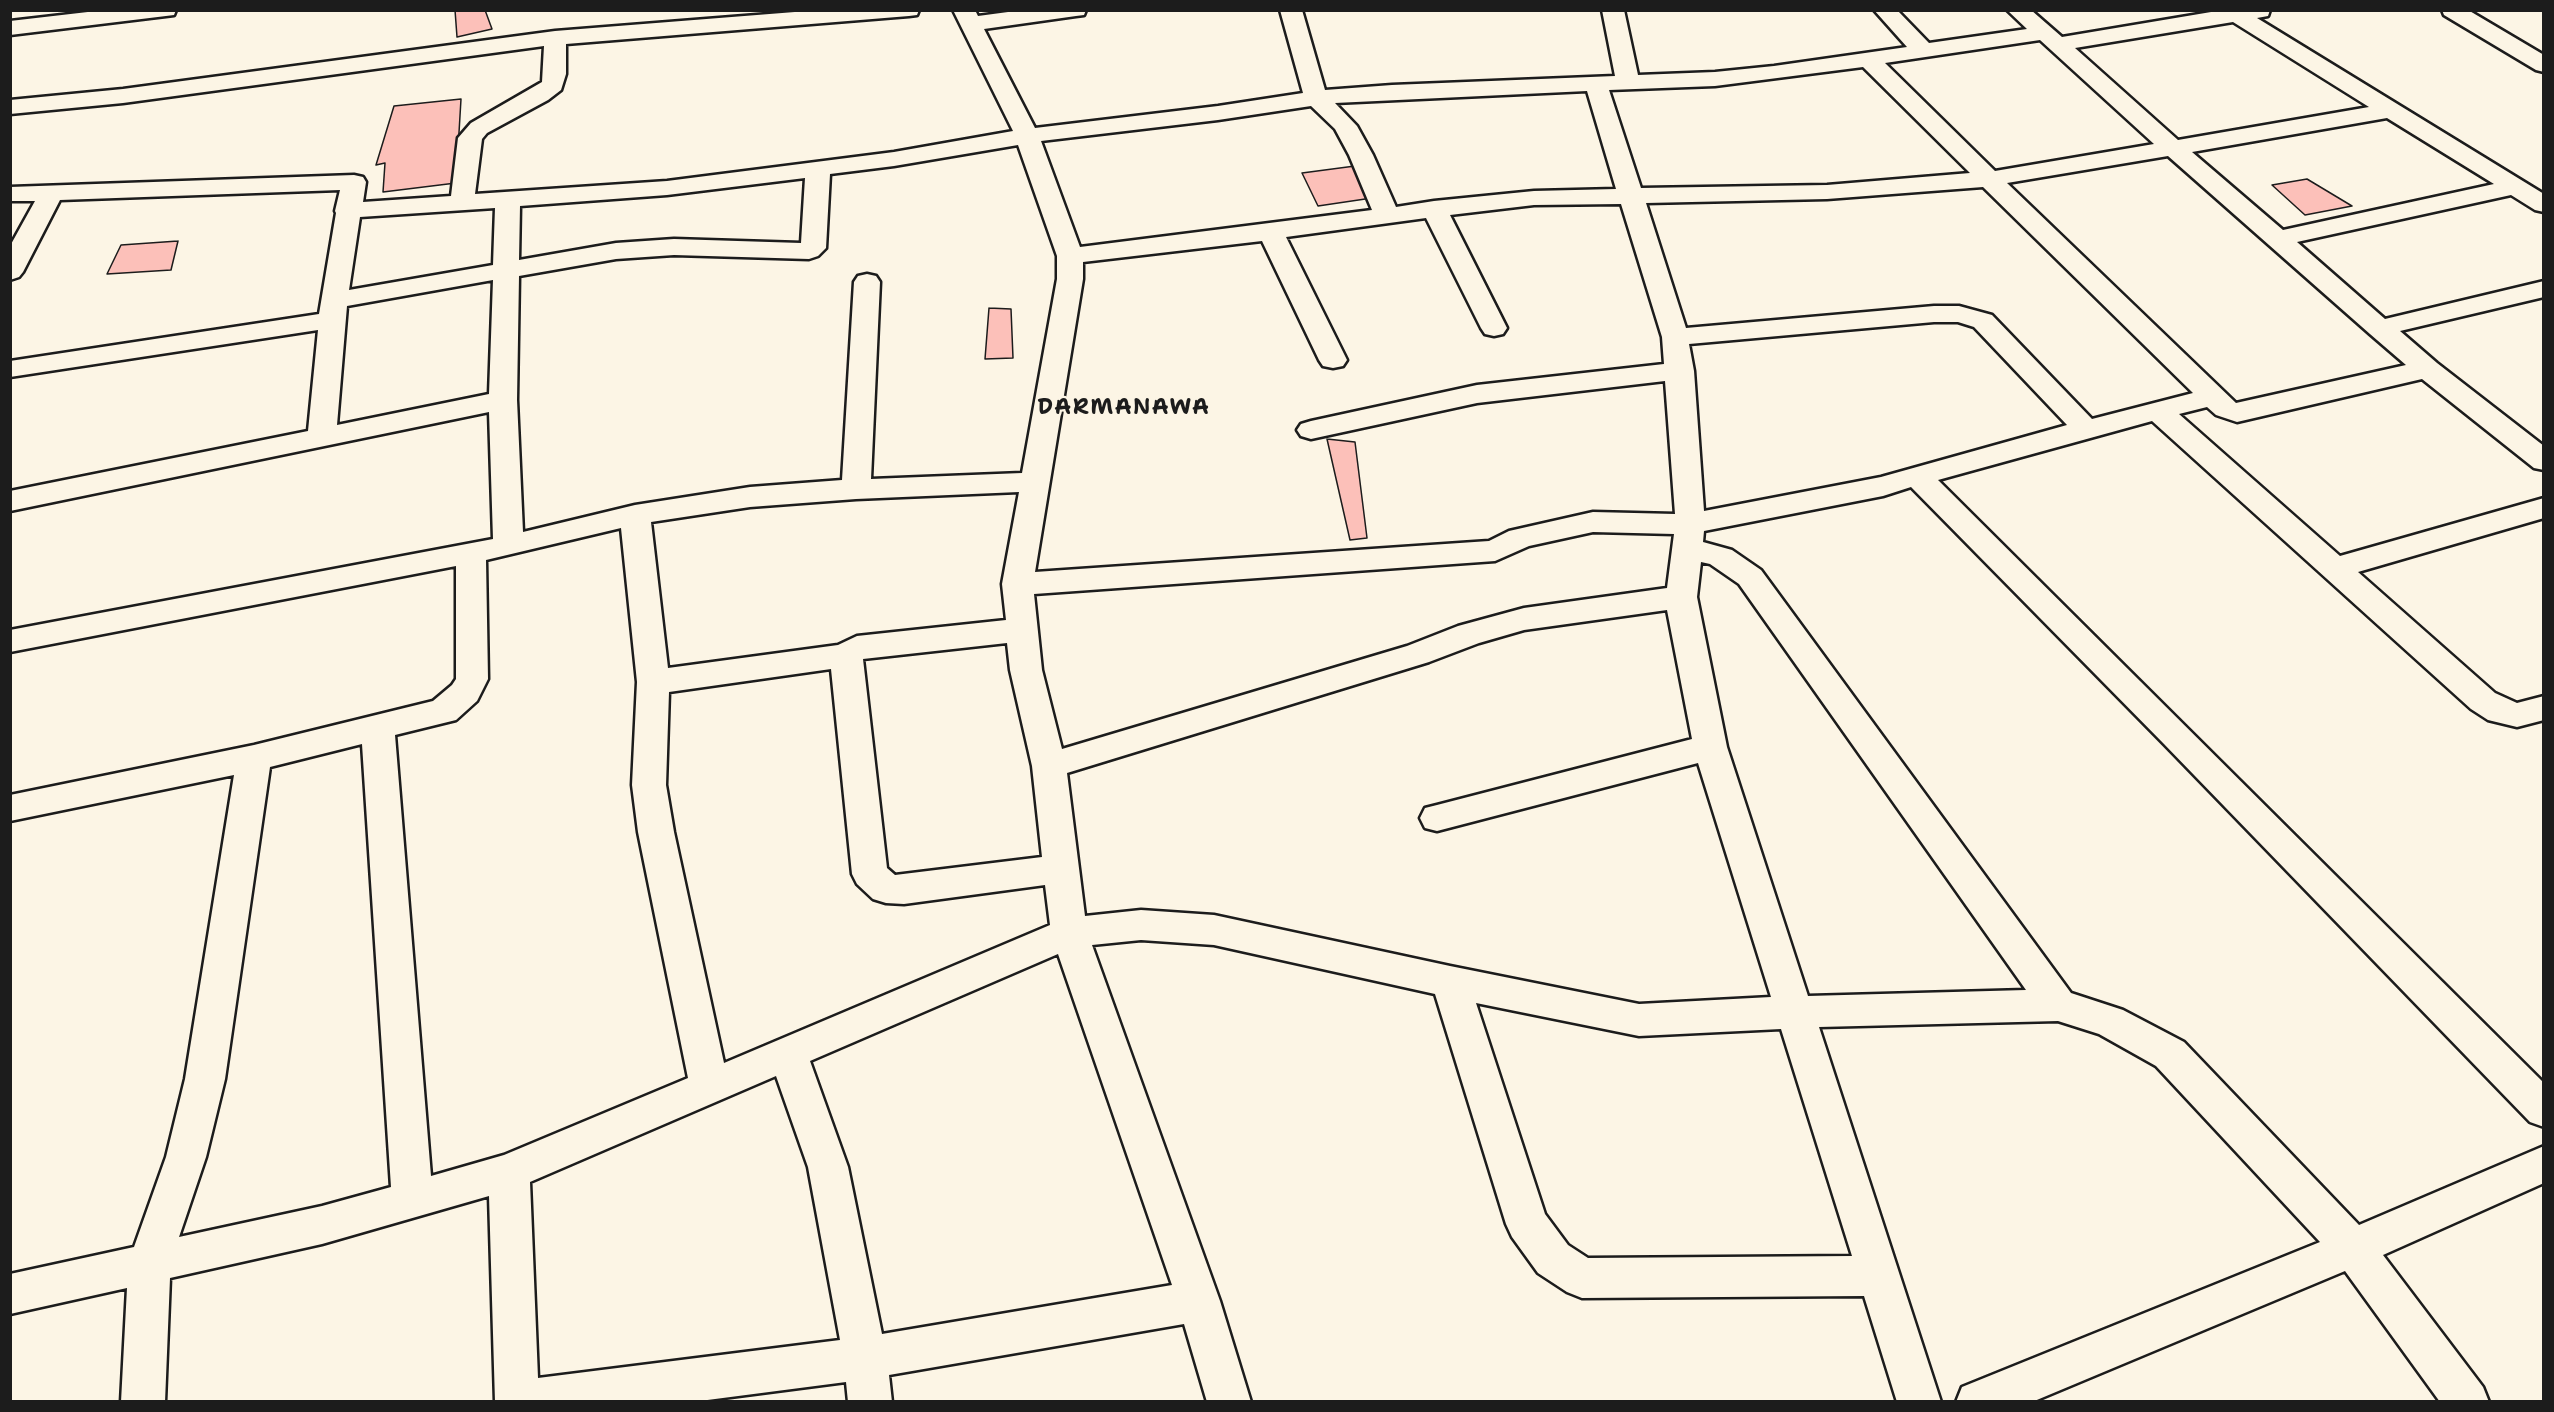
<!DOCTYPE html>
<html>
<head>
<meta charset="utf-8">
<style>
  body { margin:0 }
  #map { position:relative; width:2554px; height:1412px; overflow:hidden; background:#fcf5e5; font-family:"Shantell Sans",sans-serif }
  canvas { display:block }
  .frame { position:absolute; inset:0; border:12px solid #1c1c1c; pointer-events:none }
</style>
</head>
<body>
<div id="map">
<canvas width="2554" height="1412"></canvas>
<div class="frame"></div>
</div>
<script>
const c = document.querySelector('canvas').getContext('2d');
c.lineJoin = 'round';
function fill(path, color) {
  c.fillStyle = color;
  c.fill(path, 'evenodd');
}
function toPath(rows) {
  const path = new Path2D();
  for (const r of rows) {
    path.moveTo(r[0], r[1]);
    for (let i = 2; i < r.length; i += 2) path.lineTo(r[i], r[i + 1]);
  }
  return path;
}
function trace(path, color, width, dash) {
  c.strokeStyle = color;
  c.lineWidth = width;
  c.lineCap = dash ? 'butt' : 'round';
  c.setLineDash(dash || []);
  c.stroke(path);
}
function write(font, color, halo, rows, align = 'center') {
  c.font = font + ' "Shantell Sans",sans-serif';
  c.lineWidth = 4.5;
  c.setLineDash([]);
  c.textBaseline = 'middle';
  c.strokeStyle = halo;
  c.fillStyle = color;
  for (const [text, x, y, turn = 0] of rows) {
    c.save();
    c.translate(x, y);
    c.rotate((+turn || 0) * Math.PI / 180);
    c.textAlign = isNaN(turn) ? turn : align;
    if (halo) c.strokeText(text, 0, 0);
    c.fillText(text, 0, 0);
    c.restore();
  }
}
const building = toPath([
  [455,10,485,10,492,29,457,37,455,10],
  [461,99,456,183,383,192,385,163,376,165,394,106,461,99],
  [1355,166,1372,198,1318,206,1302,173,1355,166],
  [2307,179,2352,206,2305,215,2272,185,2307,179],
  [178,241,171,270,107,274,121,245,178,241],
  [989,308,1011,309,1013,358,985,359,989,308],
  [1327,439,1355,442,1367,538,1350,540,1327,439]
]);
const minor = toPath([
  [105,10,176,10,174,15,166,16,10,35,10,21,105,10],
  [820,10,919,10,917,15,909,16,566,44,566,74,561,90,548,100,487,133,482,139,475,194,667,181,894,152,1013,131,953,10,975,10,978,16,1023,10,1086,10,1084,15,1076,16,984,29,1035,128,1218,106,1303,93,1280,10,1302,10,1325,90,1392,85,1615,76,1602,10,1624,10,1638,75,1715,72,1774,66,1907,47,1874,10,1897,10,1929,43,2027,29,2007,10,2031,10,2062,37,2223,10,2270,10,2268,16,2257,18,2544,194,2544,212,2535,210,2511,195,2297,242,2385,319,2544,281,2544,297,2400,331,2437,363,2544,446,2544,470,2534,468,2422,379,2237,422,2216,415,2207,407,2179,414,2340,556,2544,498,2544,518,2358,572,2495,693,2517,703,2544,696,2544,720,2517,727,2488,720,2471,709,2152,421,1938,480,2544,1083,2544,1127,2530,1122,2164,744,1911,487,1883,496,1704,531,1703,542,1732,550,1761,570,2071,993,2123,1010,2184,1042,2359,1225,2544,1146,2544,1183,2383,1255,2483,1387,2489,1402,2440,1402,2345,1271,2032,1402,1956,1402,1962,1387,2320,1242,2156,1066,2099,1034,2058,1021,1819,1027,1941,1402,1897,1402,1864,1296,1582,1298,1567,1292,1538,1273,1512,1237,1506,1224,1435,994,1214,945,1141,940,1092,945,1220,1301,1251,1402,1207,1402,1184,1324,889,1375,892,1402,848,1402,846,1382,692,1402,495,1402,489,1196,322,1244,170,1278,165,1402,121,1402,127,1288,10,1314,10,1274,134,1247,166,1157,185,1079,234,775,10,821,10,795,254,745,433,701,452,685,456,679,456,566,10,652,10,630,493,539,489,412,10,511,10,491,308,431,318,330,10,377,10,361,319,314,336,213,335,211,340,190,60,200,23,272,19,277,10,280,10,246,35,201,10,201,10,187,354,175,363,177,366,182,363,202,451,196,458,138,471,123,542,82,544,46,123,103,10,114,10,100,123,89,555,31,820,10],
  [2233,22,2369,107,2178,140,2075,48,2233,22],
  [2040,40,2154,144,1995,171,1885,63,2040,40],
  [1863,67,1970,173,1827,185,1641,188,1609,90,1715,86,1863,67],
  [1587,91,1616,189,1534,191,1434,201,1396,207,1373,155,1357,126,1335,103,1587,91],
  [1311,106,1335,129,1349,155,1372,210,1080,247,1041,141,1218,120,1311,106],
  [2387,118,2494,184,2283,230,2192,152,2387,118],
  [1018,145,1057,256,1057,279,1022,473,871,479,880,282,876,276,867,274,858,276,854,282,842,480,750,487,635,505,523,532,517,400,519,276,616,259,674,255,809,259,818,256,826,248,830,174,894,166,1018,145],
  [2168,156,2370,334,2406,365,2236,403,2007,183,2168,156],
  [805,178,801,243,674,239,616,243,519,260,520,206,667,195,805,178],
  [1983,187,2193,393,2092,419,1992,315,1959,306,1934,306,1686,328,1646,203,1827,199,1983,187],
  [1621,204,1662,337,1664,364,1477,385,1311,421,1301,424,1297,430,1301,436,1311,439,1477,403,1665,381,1675,514,1593,512,1509,531,1489,541,1035,572,1083,279,1083,262,1262,241,1319,360,1323,366,1333,368,1343,366,1347,360,1286,237,1426,218,1481,328,1485,334,1494,336,1503,334,1507,328,1450,215,1534,205,1621,204],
  [495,208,493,265,349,290,360,217,495,208],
  [493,280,489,394,337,425,347,306,493,280],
  [1934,322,1958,322,1974,327,2067,425,1881,477,1704,511,1694,371,1689,344,1934,322],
  [1019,492,1002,584,1006,620,857,636,838,645,668,668,651,522,750,507,856,499,1019,492],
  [621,528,637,682,632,785,638,832,688,1078,504,1155,431,1176,395,735,456,720,477,701,488,679,486,560,621,528],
  [1593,532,1674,534,1667,588,1524,608,1458,626,1407,646,1062,749,1042,670,1034,594,1495,561,1529,546,1593,532],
  [1701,562,1710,564,1739,584,2026,990,1808,996,1727,747,1697,597,1701,562],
  [1667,610,1692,739,1437,805,1425,808,1420,818,1425,828,1437,831,1698,763,1771,997,1639,1004,1450,966,1214,915,1141,910,1085,916,1067,773,1429,662,1479,643,1524,630,1667,610],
  [1007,643,1010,670,1032,766,1042,857,895,875,887,868,863,659,1007,643],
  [831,669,852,874,857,884,873,899,886,903,904,904,1045,885,1050,925,724,1063,674,832,666,785,669,692,831,669],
  [362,744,391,1187,322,1206,179,1237,206,1157,225,1079,270,767,362,744],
  [1058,954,1172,1285,882,1334,848,1167,810,1061,1058,954],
  [1476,1003,1639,1036,1781,1029,1852,1256,1588,1258,1568,1245,1545,1214,1476,1003],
  [776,1076,808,1167,840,1340,538,1378,530,1182,776,1076],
  [2442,10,2468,10,2544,55,2544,72,2536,70,2444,15,2442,10]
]);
const districtNames = [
  ["DARMANAWA",1124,408]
];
fill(building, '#fcc0b9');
trace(building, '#1c1c1c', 1.5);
trace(minor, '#1c1c1c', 5);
fill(minor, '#fcf5e5');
c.letterSpacing = '1.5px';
write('bold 22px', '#1c1c1c', '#fcf5e5', districtNames);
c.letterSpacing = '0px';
</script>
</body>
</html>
